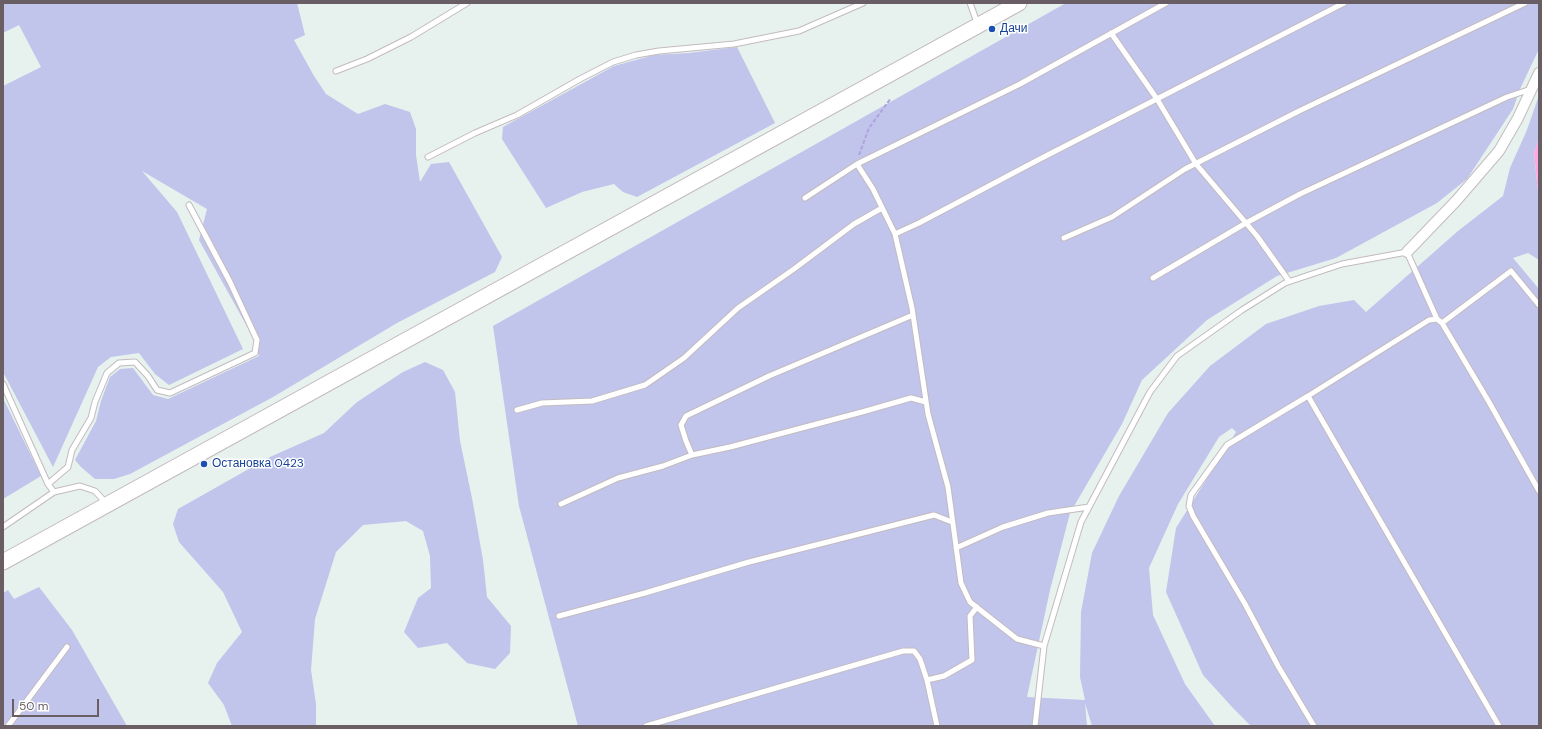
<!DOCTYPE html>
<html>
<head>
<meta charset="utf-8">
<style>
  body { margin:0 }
  #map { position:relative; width:1542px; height:729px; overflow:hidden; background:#e7f1ee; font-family:"DM Sans",sans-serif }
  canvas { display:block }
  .frame { position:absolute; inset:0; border:4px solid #685e63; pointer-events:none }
  .scale { position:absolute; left:12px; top:699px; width:87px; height:18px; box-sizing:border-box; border:2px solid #685e63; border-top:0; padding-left:5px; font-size:12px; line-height:14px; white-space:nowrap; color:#685e63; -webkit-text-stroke:3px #fff; paint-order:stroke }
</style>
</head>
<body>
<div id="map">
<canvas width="1542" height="729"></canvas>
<div class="frame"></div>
<div class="scale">50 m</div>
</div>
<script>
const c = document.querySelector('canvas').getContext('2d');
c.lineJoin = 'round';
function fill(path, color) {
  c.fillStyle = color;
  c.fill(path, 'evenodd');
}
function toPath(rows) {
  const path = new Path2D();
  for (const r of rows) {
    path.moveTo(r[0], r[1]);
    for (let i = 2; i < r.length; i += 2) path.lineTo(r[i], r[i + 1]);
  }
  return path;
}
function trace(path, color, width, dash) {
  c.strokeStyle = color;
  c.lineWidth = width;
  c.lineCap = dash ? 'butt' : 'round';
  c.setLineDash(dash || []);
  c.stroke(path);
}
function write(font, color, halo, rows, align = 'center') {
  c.font = font + ' "DM Sans",sans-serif';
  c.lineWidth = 3;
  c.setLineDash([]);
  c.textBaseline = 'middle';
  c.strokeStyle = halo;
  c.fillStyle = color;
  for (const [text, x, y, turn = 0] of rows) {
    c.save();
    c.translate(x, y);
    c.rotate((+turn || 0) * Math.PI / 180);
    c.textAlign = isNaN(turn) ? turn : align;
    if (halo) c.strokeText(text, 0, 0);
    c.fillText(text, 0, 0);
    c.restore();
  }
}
const green = toPath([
  [3,3,297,3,305,35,294,40,314,76,326,94,358,114,385,104,410,112,416,129,416,155,420,182,431,164,449,162,502,257,495,272,397,323,273,397,130,474,114,479,95,479,81,467,75,460,96,421,101,401,110,377,120,369,133,368,153,395,168,399,259,356,254,339,199,240,207,209,142,171,177,212,243,349,169,385,155,374,139,353,111,357,98,367,53,467,3,372,3,86,41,67,19,25,3,33],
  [1066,3,1539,3,1539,49,1520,89,1513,109,1467,179,1437,203,1336,258,1277,276,1207,320,1142,380,1122,424,1070,513,1050,590,1027,697,1085,700,1080,677,1081,612,1092,553,1119,496,1168,413,1210,366,1266,324,1319,306,1354,300,1366,312,1458,231,1503,196,1510,168,1527,130,1539,95,1539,139,1534,153,1539,201,1539,260,1528,253,1513,258,1539,289,1539,726,1251,726,1233,708,1203,675,1166,592,1176,528,1236,432,1232,428,1219,437,1178,504,1149,568,1153,615,1185,684,1215,726,1092,726,1085,703,1087,726,578,726,519,506,493,326],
  [737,47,775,123,637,197,623,192,614,184,582,192,546,208,502,139,503,127,614,66,654,55,689,53],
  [425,362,443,370,455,392,460,441,472,498,483,560,487,597,511,626,510,653,495,669,467,663,447,643,418,648,404,632,418,598,431,588,430,556,423,531,406,521,363,525,336,552,315,619,311,670,316,704,316,726,232,726,224,705,208,683,217,663,242,632,223,592,179,542,173,524,178,509,270,457,324,433,357,402,403,372],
  [3,398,41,476,3,499],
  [39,587,72,630,127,726,3,726,3,593,8,590,14,599]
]);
const water = toPath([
  [1539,139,1539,201,1534,153]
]);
const path = toPath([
  [859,155,869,128,891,98]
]);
const lane = toPath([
  [970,3,978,25],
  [1111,33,1157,99,1196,164,1257,236,1289,281],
  [336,71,367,59,411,37,467,3],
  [428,157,475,133,517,115,580,79,613,62,636,55,659,51,734,44,799,31,863,3],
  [857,164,873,189,895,234,919,223,1036,161,1344,3],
  [805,198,857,164,1020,84,1166,3],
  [895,234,912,308,928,414,948,487,961,583,970,602,1017,639,1044,646],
  [1064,238,1112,217,1185,169,1299,111,1525,3],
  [1153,278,1246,223,1300,194,1507,97,1531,89],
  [1442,323,1511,271,1539,305],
  [3,384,48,484,54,492,3,527],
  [1308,396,1227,445,1191,495,1189,506,1193,516,1245,604,1278,666,1314,726],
  [517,410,542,403,592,401,645,385,684,358,738,308,794,269,854,224,882,208],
  [692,455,686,441,681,425,686,416,769,376,913,315],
  [48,484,68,467,72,450,91,418,95,402,107,373,119,363,135,362,148,376,157,390,170,393,255,353,257,340,230,282,189,205],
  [54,492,80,486,95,491,106,503],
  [561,504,618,478,663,466,692,455,730,447,862,412,911,398,926,402],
  [956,548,1003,527,1048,513,1089,507],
  [559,616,645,593,749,562,934,515,952,522],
  [927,680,937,726],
  [8,726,67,647],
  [646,726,903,651,914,651,920,659,927,680,944,676,972,660,970,616,977,607],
  [1035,726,1044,646,1081,522,1150,392,1177,356,1242,310,1285,283,1342,264,1407,252,1437,319],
  [1499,726,1308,396,1429,320,1437,319,1442,323,1489,402,1539,491]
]);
const street = toPath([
  [1407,252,1456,201,1499,151,1518,118,1539,73]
]);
const secondary = toPath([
  [3,562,1019,3]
]);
const markers = [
  [992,29,4,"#1a4fb4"],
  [204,464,4,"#1a4fb4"]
];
const transitNames = [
  ["Дачи",1000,29],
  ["Остановка 0423",212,464]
];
fill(green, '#c1c4eb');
fill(water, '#ffa9df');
trace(lane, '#c3bbbf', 7);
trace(street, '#c3bbbf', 12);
trace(secondary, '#c3babe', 17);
trace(path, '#aea3de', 2, [4, 2]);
trace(lane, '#fff', 5);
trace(street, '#fff', 10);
trace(secondary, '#fff', 15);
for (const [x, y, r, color] of markers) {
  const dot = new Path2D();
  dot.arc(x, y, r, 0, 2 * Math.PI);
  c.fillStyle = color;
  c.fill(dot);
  trace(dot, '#fff', 1.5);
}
write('12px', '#164399', '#fff', transitNames, 'left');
</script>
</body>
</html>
